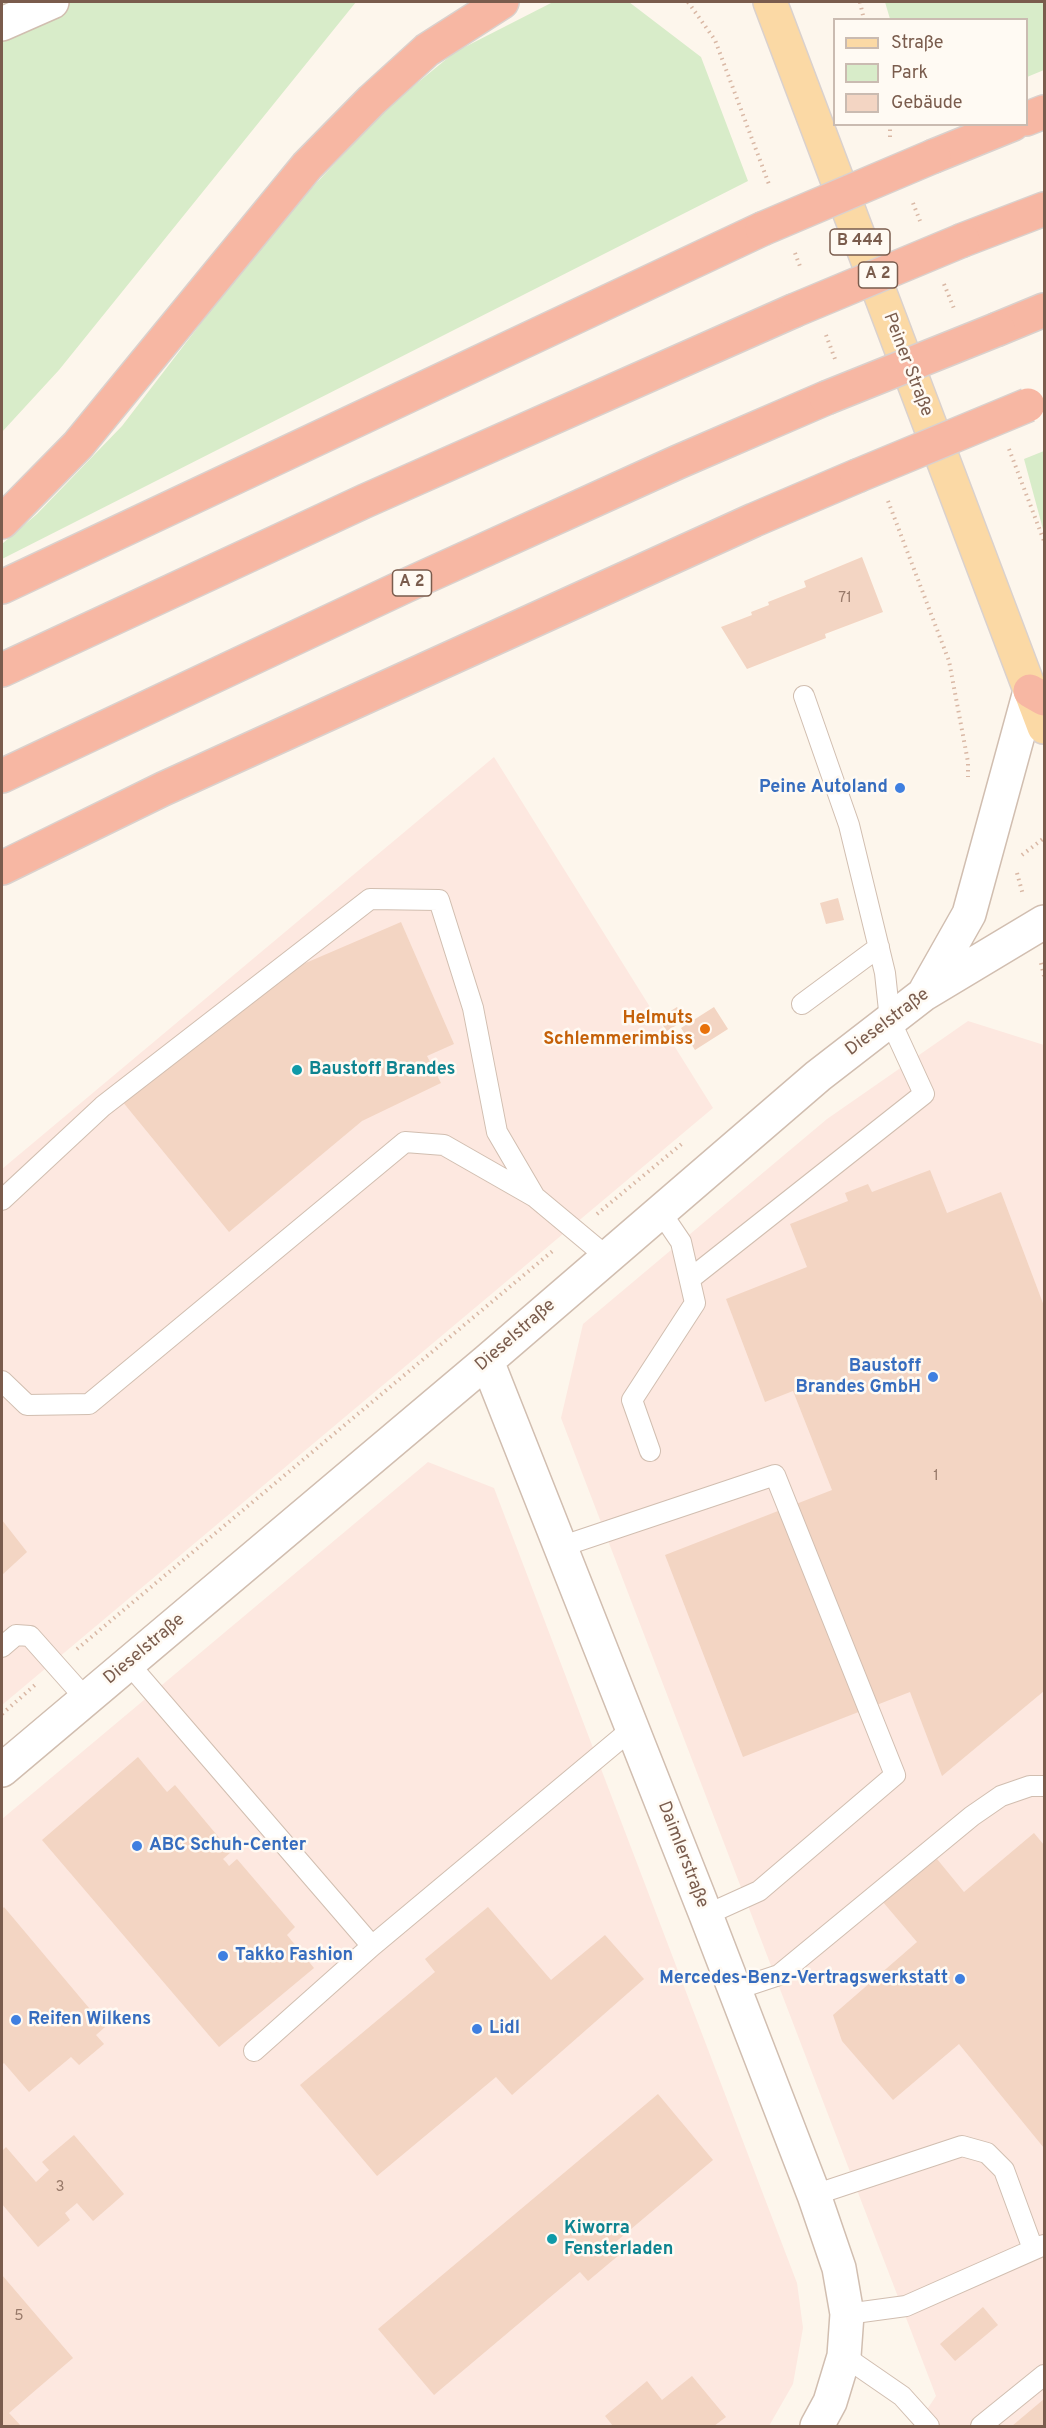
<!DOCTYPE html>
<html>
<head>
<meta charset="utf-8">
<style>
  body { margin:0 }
  #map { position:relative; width:1046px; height:2428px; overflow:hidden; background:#fdf6ec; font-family:Overpass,sans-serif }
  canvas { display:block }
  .frame { position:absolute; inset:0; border:3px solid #7a5c4d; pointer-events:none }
  .legend { position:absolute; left:833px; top:18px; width:195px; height:108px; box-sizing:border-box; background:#fffaf3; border:2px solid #cabbb1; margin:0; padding:8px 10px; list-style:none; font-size:18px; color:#7a5c4d }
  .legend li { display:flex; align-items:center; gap:12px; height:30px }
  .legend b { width:30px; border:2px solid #cabbb1 }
</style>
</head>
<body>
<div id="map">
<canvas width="1046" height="2428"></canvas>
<div class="frame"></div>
<ul class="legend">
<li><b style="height:8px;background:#fbd9a5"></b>Straße</li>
<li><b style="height:16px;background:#d8ecc9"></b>Park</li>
<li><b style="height:16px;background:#f3d5c3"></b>Gebäude</li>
</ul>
</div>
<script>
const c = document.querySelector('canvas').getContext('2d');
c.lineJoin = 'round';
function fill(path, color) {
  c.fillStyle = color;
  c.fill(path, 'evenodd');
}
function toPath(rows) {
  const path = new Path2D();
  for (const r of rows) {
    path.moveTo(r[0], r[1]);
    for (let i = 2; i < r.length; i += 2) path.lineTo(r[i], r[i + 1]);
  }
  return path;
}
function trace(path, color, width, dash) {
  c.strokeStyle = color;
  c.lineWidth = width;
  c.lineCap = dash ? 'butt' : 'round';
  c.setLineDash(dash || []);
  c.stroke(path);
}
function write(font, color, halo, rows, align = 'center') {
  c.font = font + ' Overpass,sans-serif';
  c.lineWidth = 5;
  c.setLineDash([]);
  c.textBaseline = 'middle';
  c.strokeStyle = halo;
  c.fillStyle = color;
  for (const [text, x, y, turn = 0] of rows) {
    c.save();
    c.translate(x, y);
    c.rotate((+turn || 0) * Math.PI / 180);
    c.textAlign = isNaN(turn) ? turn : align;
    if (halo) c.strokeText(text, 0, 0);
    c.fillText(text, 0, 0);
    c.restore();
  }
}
const commercial = toPath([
  [494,757,713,1108,2,1705,2,1169],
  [968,1021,1044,1045,1044,2426,916,2426,936,2396,561,1418,583,1324,827,1119],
  [428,1462,494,1488,797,2283,803,2328,793,2384,769,2426,2,2426,2,1819]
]);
const green = toPath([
  [8,2,356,2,59,370,2,432,2,4],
  [553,2,629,2,701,57,748,181,2,559,2,544,37,514,122,426,274,228,388,107,455,52],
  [885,2,1044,2,1044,70,1027,77,1026,20,890,19],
  [1044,451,1044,533,1024,459]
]);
const building = toPath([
  [862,557,883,612,825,634,826,638,747,669,721,627,752,615,751,612,769,605,768,602,806,587,804,581],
  [838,898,844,920,826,924,820,903],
  [401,922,454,1044,427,1056,441,1083,362,1121,229,1232,122,1101,273,977],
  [677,1007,685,1020,667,1031,658,1019],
  [714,1007,728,1029,695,1050,681,1028],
  [930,1170,947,1213,1001,1192,1044,1306,1044,1691,942,1776,910,1692,743,1757,665,1555,832,1490,793,1391,765,1402,726,1299,807,1267,790,1224,848,1201,845,1193,868,1184,872,1192],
  [2,1520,27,1552,2,1575],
  [138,1757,167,1792,175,1785,231,1852,223,1859,226,1862,229,1866,237,1859,295,1927,287,1935,314,1968,219,2047,42,1840],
  [1034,1833,1044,1845,1044,2148,959,2044,893,2100,842,2041,833,2015,917,1942,883,1902,937,1859,964,1892],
  [4,1907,105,2027,96,2035,104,2044,79,2065,71,2057,29,2092,4,2063,2,2065,2,1909],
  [488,1907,551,1980,605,1935,644,1979,512,2095,496,2077,377,2176,300,2085,435,1972,425,1959],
  [658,2094,713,2160,612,2245,619,2255,588,2281,580,2272,434,2395,378,2329],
  [74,2135,124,2194,93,2221,77,2203,65,2213,70,2220,38,2247,2,2204,2,2151,6,2147,36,2182,49,2170,42,2162],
  [2,2275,73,2358,9,2413,21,2426,2,2426],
  [983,2307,998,2325,955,2361,940,2344],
  [692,2376,726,2417,714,2426,613,2426,605,2416,647,2381,662,2400],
  [1044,2399,1044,2426,1012,2426]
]);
const path = toPath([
  [688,2,715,40,770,187],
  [860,2,864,20],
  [890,137,890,124],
  [913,203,920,221],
  [795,253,801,269],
  [944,284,955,311],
  [826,335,835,359],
  [1009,449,1044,541],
  [888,501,949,661,968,762,968,777],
  [1022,855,1044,838],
  [1017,873,1023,895],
  [1041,963,1044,976],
  [597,1214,684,1142],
  [77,1649,555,1249],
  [2,1714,35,1685]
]);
const service = toPath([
  [802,1004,879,947],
  [2,1200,103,1106,370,899,439,900,473,1008,497,1132,535,1197],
  [690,1279,924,1094,890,1020,885,973,849,825,804,696],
  [2,1381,27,1405,89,1404,405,1142,444,1145,535,1197,607,1257],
  [650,1451,632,1400,695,1303,681,1242,660,1211],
  [560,1547,775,1475,895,1775,759,1891,706,1915],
  [2,1647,16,1635,30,1636,86,1699],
  [129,1664,372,1946,633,1728],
  [734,1990,779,1975,972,1816,1001,1796,1030,1786,1044,1786],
  [254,2051,372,1946],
  [814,2195,962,2146,987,2153,1004,2170,1033,2249],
  [847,2314,906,2306,1044,2245],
  [844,2356,902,2396,929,2426],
  [981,2426,1044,2375]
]);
const minor = toPath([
  [2,24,52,2]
]);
const tertiary = toPath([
  [926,990,969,914,1030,691],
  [487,1361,706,1915,814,2195,839,2268,847,2314,844,2356,830,2402,817,2426],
  [2,1770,487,1361,818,1076,924,994,1044,922]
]);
const primary = toPath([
  [770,2,1044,727]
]);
const motorway = toPath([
  [1026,119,1044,112],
  [934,156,1013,124],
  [963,240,1044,209],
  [998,329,1044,310],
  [2,522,78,445,307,166,372,100,427,50,502,2],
  [2,587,762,229],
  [2,670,365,501,793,311],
  [1030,691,1044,699],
  [2,776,405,586,678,462,826,398],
  [2,868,163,789,754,520,857,476]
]);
const motorwayBridge = toPath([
  [762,229,934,156],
  [793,311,963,240],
  [826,398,998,329],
  [857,476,1028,405]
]);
const markers = [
  [900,788,6,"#3f7fe0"],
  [705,1029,6,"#e8710a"],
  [297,1070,6,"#0f9aa8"],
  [933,1377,6,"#3f7fe0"],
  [137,1846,6,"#3f7fe0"],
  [223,1956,6,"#3f7fe0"],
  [960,1979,6,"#3f7fe0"],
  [16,2020,6,"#3f7fe0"],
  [477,2029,6,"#3f7fe0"],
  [552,2239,6,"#0f9aa8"]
];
const numberNames = [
  ["71",845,599],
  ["1",936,1477],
  ["3",60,2188],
  ["5",19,2317]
];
const shields = [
  [860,242,60],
  [878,275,39],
  [412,583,39]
];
const shieldNames = [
  ["B 444",860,242],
  ["A 2",878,275],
  ["A 2",412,583]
];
const streetNames = [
  ["Peiner Straße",907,365,69],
  ["Dieselstraße",888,1023,-37],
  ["Dieselstraße",516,1336,-41],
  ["Dieselstraße",145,1650,-40],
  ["Daimlerstraße",682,1855,69]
];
const shopNames = [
  ["Peine Autoland",888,788,"right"],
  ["Baustoff",921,1367,"right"],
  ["Brandes GmbH",921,1388,"right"],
  ["ABC Schuh-Center",149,1846],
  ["Takko Fashion",235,1956],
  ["Mercedes-Benz-Vertragswerkstatt",948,1979,"right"],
  ["Reifen Wilkens",28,2020],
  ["Lidl",489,2029]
];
const foodNames = [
  ["Helmuts",693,1019],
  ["Schlemmerimbiss",693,1040]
];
const cultureNames = [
  ["Baustoff Brandes",309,1070],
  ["Kiworra",564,2229],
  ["Fensterladen",564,2250]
];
fill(commercial, '#fde8e0');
fill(green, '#d8ecc9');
fill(building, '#f3d5c3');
trace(service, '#d1beb0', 22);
trace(minor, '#d1beb0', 36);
trace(tertiary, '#d1beb0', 36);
trace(primary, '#dad1cd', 36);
trace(motorway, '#dad1cd', 36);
trace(path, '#d9b8a5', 4, [1.5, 4.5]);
trace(service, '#fff', 20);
trace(minor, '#fff', 33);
trace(tertiary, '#fff', 33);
trace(primary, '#fbd9a5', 33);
trace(motorway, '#f7b7a3', 33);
trace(motorwayBridge, '#dad1cd', 36, []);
trace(motorwayBridge, '#f7b7a3', 33);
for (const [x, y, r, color] of markers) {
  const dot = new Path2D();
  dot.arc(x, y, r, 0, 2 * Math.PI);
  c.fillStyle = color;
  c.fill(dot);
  trace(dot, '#fffaf3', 2);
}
write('15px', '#987a6a', null, numberNames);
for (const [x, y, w] of shields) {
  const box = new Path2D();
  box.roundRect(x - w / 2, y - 13, w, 26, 4.5);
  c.fillStyle = '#fffaf3';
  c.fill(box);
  trace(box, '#7a5c4d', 1.5);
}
write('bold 16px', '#7a5c4d', null, shieldNames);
write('18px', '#7a5c4d', '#fffaf3', streetNames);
write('bold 18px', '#366cbe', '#fffaf3', shopNames, 'left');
write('bold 18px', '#c56008', '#fffaf3', foodNames, 'right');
write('bold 18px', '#0d838f', '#fffaf3', cultureNames, 'left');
</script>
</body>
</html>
